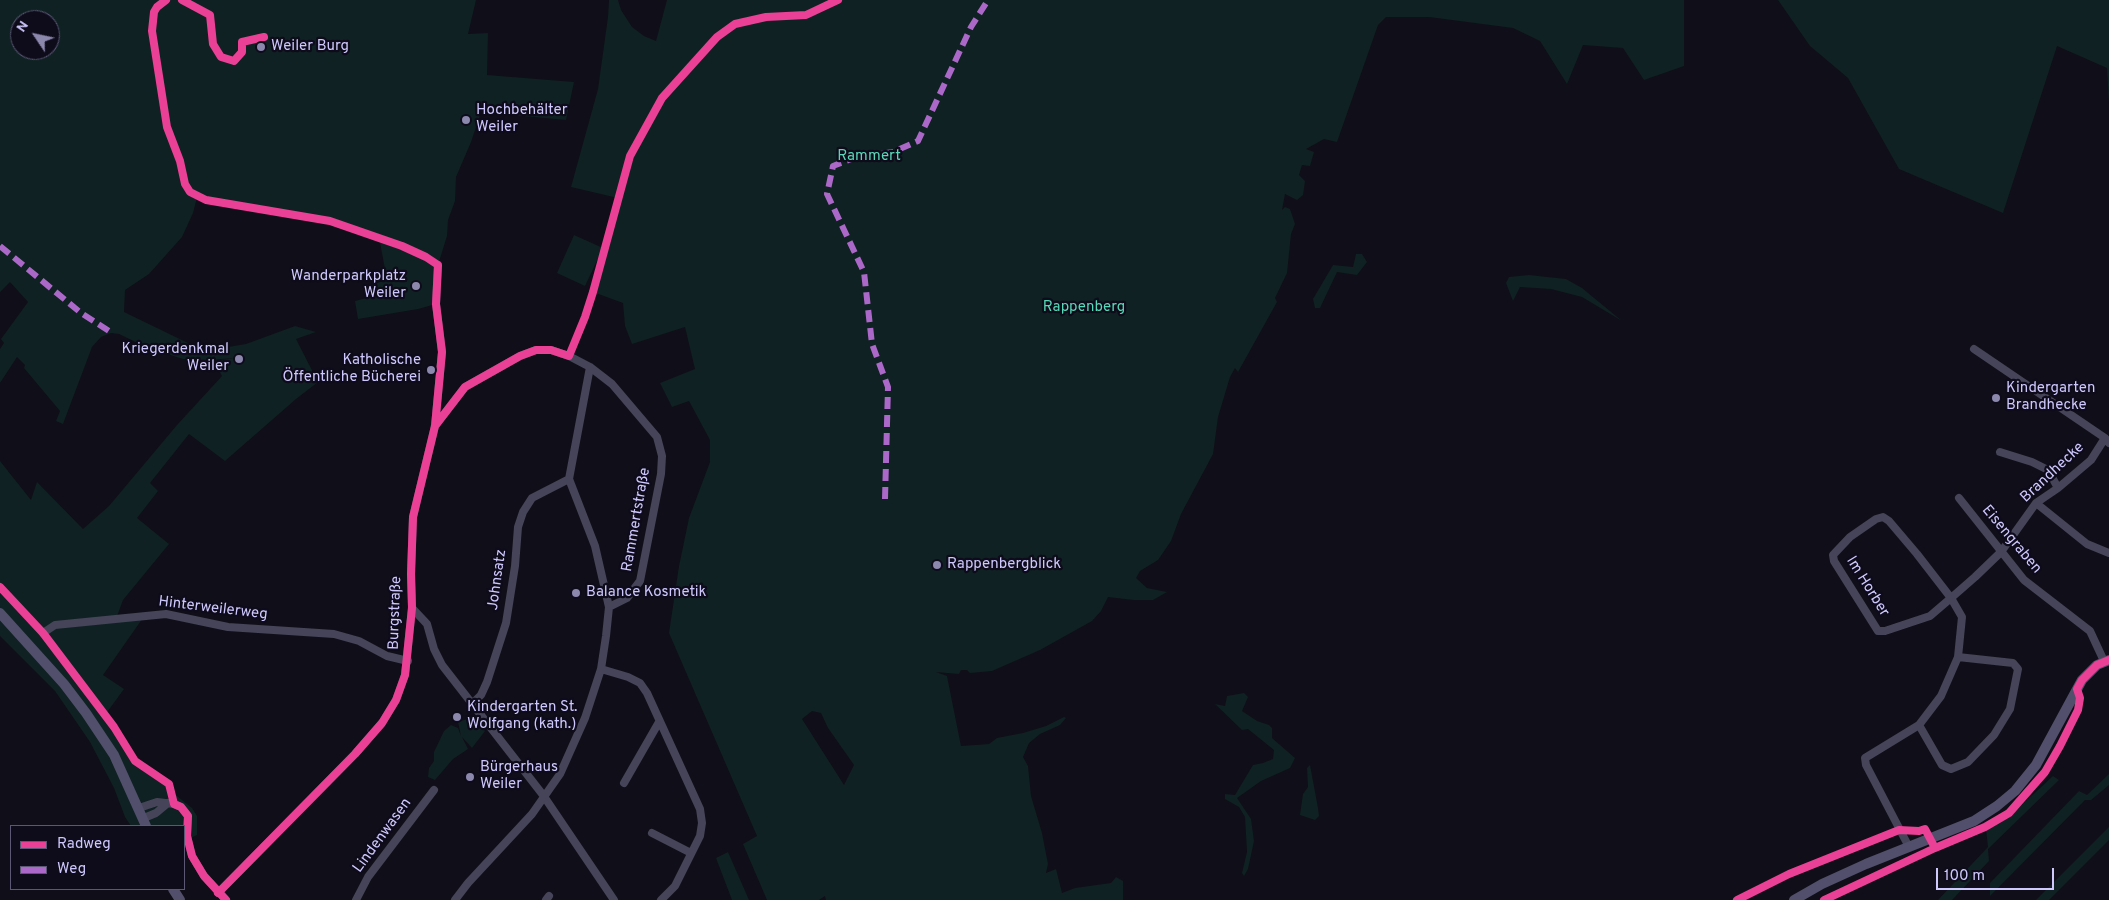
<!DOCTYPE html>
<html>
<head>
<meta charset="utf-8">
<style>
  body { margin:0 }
  #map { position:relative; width:2109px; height:900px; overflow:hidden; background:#100e18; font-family:Overpass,sans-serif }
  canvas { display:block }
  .legend { position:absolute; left:10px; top:825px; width:175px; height:65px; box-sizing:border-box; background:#0e0b1b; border:1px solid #5b5775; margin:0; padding:6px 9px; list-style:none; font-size:15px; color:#cec8fd }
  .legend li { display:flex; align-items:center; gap:10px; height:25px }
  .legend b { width:25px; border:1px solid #5b5775 }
  .north { position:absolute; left:10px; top:10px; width:50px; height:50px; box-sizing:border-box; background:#0e0b1b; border:1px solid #5b5775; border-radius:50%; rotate:304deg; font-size:14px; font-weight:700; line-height:20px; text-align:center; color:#cec8fd }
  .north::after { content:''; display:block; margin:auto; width:18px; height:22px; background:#8c87ad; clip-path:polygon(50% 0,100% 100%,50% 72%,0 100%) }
  .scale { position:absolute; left:1936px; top:868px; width:118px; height:22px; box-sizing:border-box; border:2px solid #cec8fd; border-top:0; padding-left:6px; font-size:15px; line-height:18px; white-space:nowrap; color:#cec8fd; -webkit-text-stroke:4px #0e0b1b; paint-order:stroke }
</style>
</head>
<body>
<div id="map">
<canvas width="2109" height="900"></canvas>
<ul class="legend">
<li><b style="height:6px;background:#ea4096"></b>Radweg</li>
<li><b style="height:6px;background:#ac68c9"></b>Weg</li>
</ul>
<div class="north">N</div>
<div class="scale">100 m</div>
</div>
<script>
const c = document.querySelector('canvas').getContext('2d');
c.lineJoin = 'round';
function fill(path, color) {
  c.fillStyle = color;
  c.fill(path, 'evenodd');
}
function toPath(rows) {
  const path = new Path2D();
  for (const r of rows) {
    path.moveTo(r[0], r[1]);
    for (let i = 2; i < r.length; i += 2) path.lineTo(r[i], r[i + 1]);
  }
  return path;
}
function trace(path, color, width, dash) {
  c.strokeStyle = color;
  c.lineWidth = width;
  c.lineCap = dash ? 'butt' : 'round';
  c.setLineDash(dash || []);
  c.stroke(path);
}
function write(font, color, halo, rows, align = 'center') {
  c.font = font + ' Overpass,sans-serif';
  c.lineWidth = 4.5;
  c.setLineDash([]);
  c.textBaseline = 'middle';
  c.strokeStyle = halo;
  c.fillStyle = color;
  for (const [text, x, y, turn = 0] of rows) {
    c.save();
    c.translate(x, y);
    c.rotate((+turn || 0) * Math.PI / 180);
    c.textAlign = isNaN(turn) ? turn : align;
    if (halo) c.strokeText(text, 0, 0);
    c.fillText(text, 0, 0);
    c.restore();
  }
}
const green = toPath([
  [0,0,476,0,468,34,488,33,487,75,574,82,566,120,481,112,471,142,456,177,455,201,448,220,447,236,438,265,436,304,418,309,358,319,355,301,374,296,370,285,387,280,379,237,330,221,197,197,193,213,182,237,149,274,125,290,124,312,190,344,228,347,246,344,295,326,316,332,296,339,318,382,296,399,225,461,189,434,150,483,158,491,137,518,169,544,123,600,116,619,145,615,103,675,124,689,105,715,135,761,169,784,172,792,192,808,197,816,197,835,184,841,184,826,131,826,125,817,114,788,90,742,55,691,0,636,0,461,31,500,37,482,83,529,109,506,177,425,222,376,214,361,233,358,212,360,183,359,148,348,119,334,111,333,101,337,92,347,63,424,56,421,60,411,24,368,25,365,17,357,0,383,0,349,4,343,1,339,28,302,10,282,0,292],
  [20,20,50,20,50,50,20,50],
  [609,0,618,0,621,10,632,27,644,36,656,41,667,0,1684,0,1684,66,1644,80,1623,48,1583,45,1567,84,1540,41,1513,28,1429,17,1386,17,1378,25,1337,142,1324,139,1306,149,1314,152,1310,166,1302,165,1299,175,1305,181,1303,195,1297,200,1285,194,1282,210,1285,207,1290,209,1295,224,1291,234,1287,273,1275,298,1277,302,1238,372,1235,368,1230,377,1218,417,1213,454,1181,514,1171,541,1158,560,1140,571,1136,578,1147,588,1167,592,1153,600,1134,600,1108,597,1101,611,1092,621,1040,650,992,671,970,673,967,670,961,670,959,674,936,672,947,676,961,746,989,744,997,738,1023,733,1046,726,1064,717,1066,718,1060,725,1040,734,1029,743,1023,757,1028,766,1031,796,1042,833,1048,864,1046,873,1056,869,1062,893,1075,888,1111,883,1116,877,1123,881,1123,900,826,900,825,896,819,900,767,900,743,844,757,836,669,633,679,566,689,518,710,462,710,440,689,401,672,407,660,383,695,369,685,327,632,344,625,326,623,303,593,292,618,198,571,187,598,89,608,17],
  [812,711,821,713,828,728,854,765,844,785,802,719],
  [1778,0,2109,0,2109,103,2107,68,2057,46,2003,213,1899,169,1848,78,1810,46],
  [574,235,603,248,585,286,557,273],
  [1356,254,1362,254,1367,262,1357,275,1337,272,1320,308,1315,308,1313,299,1333,265,1353,267],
  [1529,275,1566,279,1582,288,1622,321,1582,297,1551,289,1520,287,1513,301,1506,283,1509,277],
  [1244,693,1248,697,1242,711,1257,721,1269,725,1272,728,1272,738,1295,758,1290,768,1261,781,1237,798,1251,819,1254,841,1248,869,1244,876,1242,873,1247,852,1245,817,1239,807,1225,799,1225,794,1235,795,1253,765,1263,763,1273,759,1274,750,1248,729,1242,730,1215,704,1225,706,1227,696],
  [473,717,479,721,485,731,472,748,462,737,468,749,453,759,435,780,428,777,429,768,434,761,434,752,444,731,451,725,458,728,461,736,458,722],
  [1310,765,1318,808,1319,816,1315,820,1300,815,1303,794,1308,787,1307,768],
  [2109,774,2109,785,2091,800,2085,800,1990,896,1990,883,2079,791,2087,795],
  [2053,776,2059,780,1988,849,1989,861,1952,900,1938,900,1988,847,1986,829,2010,816],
  [2109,827,2109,840,2049,900,2036,900],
  [728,852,749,900,732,900,716,858]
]);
const street = toPath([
  [1974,349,2105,438,2109,443],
  [435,426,465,387,520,356,536,350,551,350,569,356,590,367,612,384,657,437,662,456,661,474,640,581,627,598,609,607],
  [2000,452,2032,462,2048,470,2058,488],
  [1959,498,2024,580,2090,631,2104,661],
  [2036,503,2087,544,2109,553],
  [412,608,427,624,434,649,442,665,543,795,614,900],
  [43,633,55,625,166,614,228,627,334,634,359,641,387,656,408,661],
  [601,669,628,677,640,683,647,693,700,809,702,823,700,836,675,886,661,900],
  [473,703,481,695,487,682,506,623,515,566,518,527,523,512,532,498,569,479],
  [1919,725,1942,765,1951,769,1968,762,1994,735,2010,709,2018,669,2013,663,1958,657],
  [624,783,659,722],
  [139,808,157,802,174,804,181,807,188,816,187,836,192,856,204,876,226,900],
  [144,818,156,813,168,803],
  [652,833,691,853],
  [1909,847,1866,765,1865,758,1919,725,1941,696,1958,657,1962,617,1951,598,1917,554,1889,521,1883,517,1876,519,1850,537,1833,555,1834,561,1878,631,1885,631,1930,616,1951,598,1975,577,2001,552,2036,503,2058,488,2091,460,2105,438],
  [218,893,355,754,382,723,396,700,405,675,412,608,411,574,413,517,435,426,442,352,436,304,438,265],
  [356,900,368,877,434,790],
  [455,900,468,883,532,814,560,774,585,718,601,669,606,636,609,607,595,546,569,479,590,367],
  [546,900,549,896]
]);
const secondary = toPath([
  [0,613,64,684,86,713,114,755,146,826],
  [173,889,180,900],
  [1794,900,1822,884,1866,864,1974,821,1997,806,2015,791,2036,765,2082,680,2097,665,2109,660]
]);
const quiet = toPath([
  [0,246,81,313,112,333],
  [885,499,888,387,872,344,864,272,827,194,833,166,854,158,893,152,918,141,971,27,988,0]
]);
const cycleway = toPath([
  [166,0,157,7,154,12,152,31,167,127,180,161,185,184,190,192,206,200,330,221,402,246,426,257,438,265,436,304,442,352,435,426,413,517,411,574,412,608,405,675,396,700,382,723,355,754,218,893],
  [182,0,210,15,213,44,221,57,234,61,242,52,242,42,264,37],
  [435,426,465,387,520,356,536,350,551,350,569,356,585,317,593,292,630,156,662,98,717,37,735,24,766,17,806,15,838,0],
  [0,587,43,633,114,727,135,761,169,784,174,804,181,807,188,816,187,836,192,856,204,876,226,900],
  [1737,900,1789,874,1899,830,1919,831,1925,829,1935,848],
  [1824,900,1935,848,1985,827,2009,813,2045,772,2060,746,2078,710,2080,698,2077,689,2082,680,2097,665,2109,660]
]);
const markers = [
  [261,47,5,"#8c87ad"],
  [466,120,5,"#8c87ad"],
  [416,286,5,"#8c87ad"],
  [239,359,5,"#8c87ad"],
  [431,370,5,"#8c87ad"],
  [1996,398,5,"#8c87ad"],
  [937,565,5,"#8c87ad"],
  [576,593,5,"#8c87ad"],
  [457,717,5,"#8c87ad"],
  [470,777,5,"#8c87ad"]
];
const poiNames = [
  ["Weiler Burg",271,47],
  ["Hochbehälter",476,111],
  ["Weiler",476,128],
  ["Wanderparkplatz",406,277,"right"],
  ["Weiler",406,294,"right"],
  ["Kriegerdenkmal",229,350,"right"],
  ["Weiler",229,367,"right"],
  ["Katholische",421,361,"right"],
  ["Öffentliche Bücherei",421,378,"right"],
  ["Kindergarten",2006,389],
  ["Brandhecke",2006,406],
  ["Rappenbergblick",947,565],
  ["Balance Kosmetik",586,593],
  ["Kindergarten St.",467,708],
  ["Wolfgang (kath.)",467,725],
  ["Bürgerhaus",480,768],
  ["Weiler",480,785]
];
const parkNames = [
  ["Rammert",869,157],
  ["Rappenberg",1084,308]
];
const streetNames = [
  ["Brandhecke",2053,473,-43],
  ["Rammertstraße",637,520,-80],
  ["Eisengraben",2011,540,50],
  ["Johnsatz",498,580,-82],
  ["Im Horber",1867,587,58],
  ["Hinterweilerweg",213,609,7],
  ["Burgstraße",396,613,-88],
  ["Lindenwasen",383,836,-54]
];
fill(green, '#0f2122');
trace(street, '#454458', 8);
trace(secondary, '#514f6b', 10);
trace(quiet, '#ac68c9', 6, [12, 6]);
trace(cycleway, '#ea4096', 8);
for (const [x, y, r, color] of markers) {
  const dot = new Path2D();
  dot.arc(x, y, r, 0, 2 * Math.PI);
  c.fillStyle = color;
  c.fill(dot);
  trace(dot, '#0e0b1b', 2);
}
write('15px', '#cec8fd', '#0e0b1b', poiNames, 'left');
write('15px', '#58d8b8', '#0e0b1b', parkNames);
write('15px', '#cec8fd', '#0e0b1b', streetNames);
</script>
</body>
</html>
